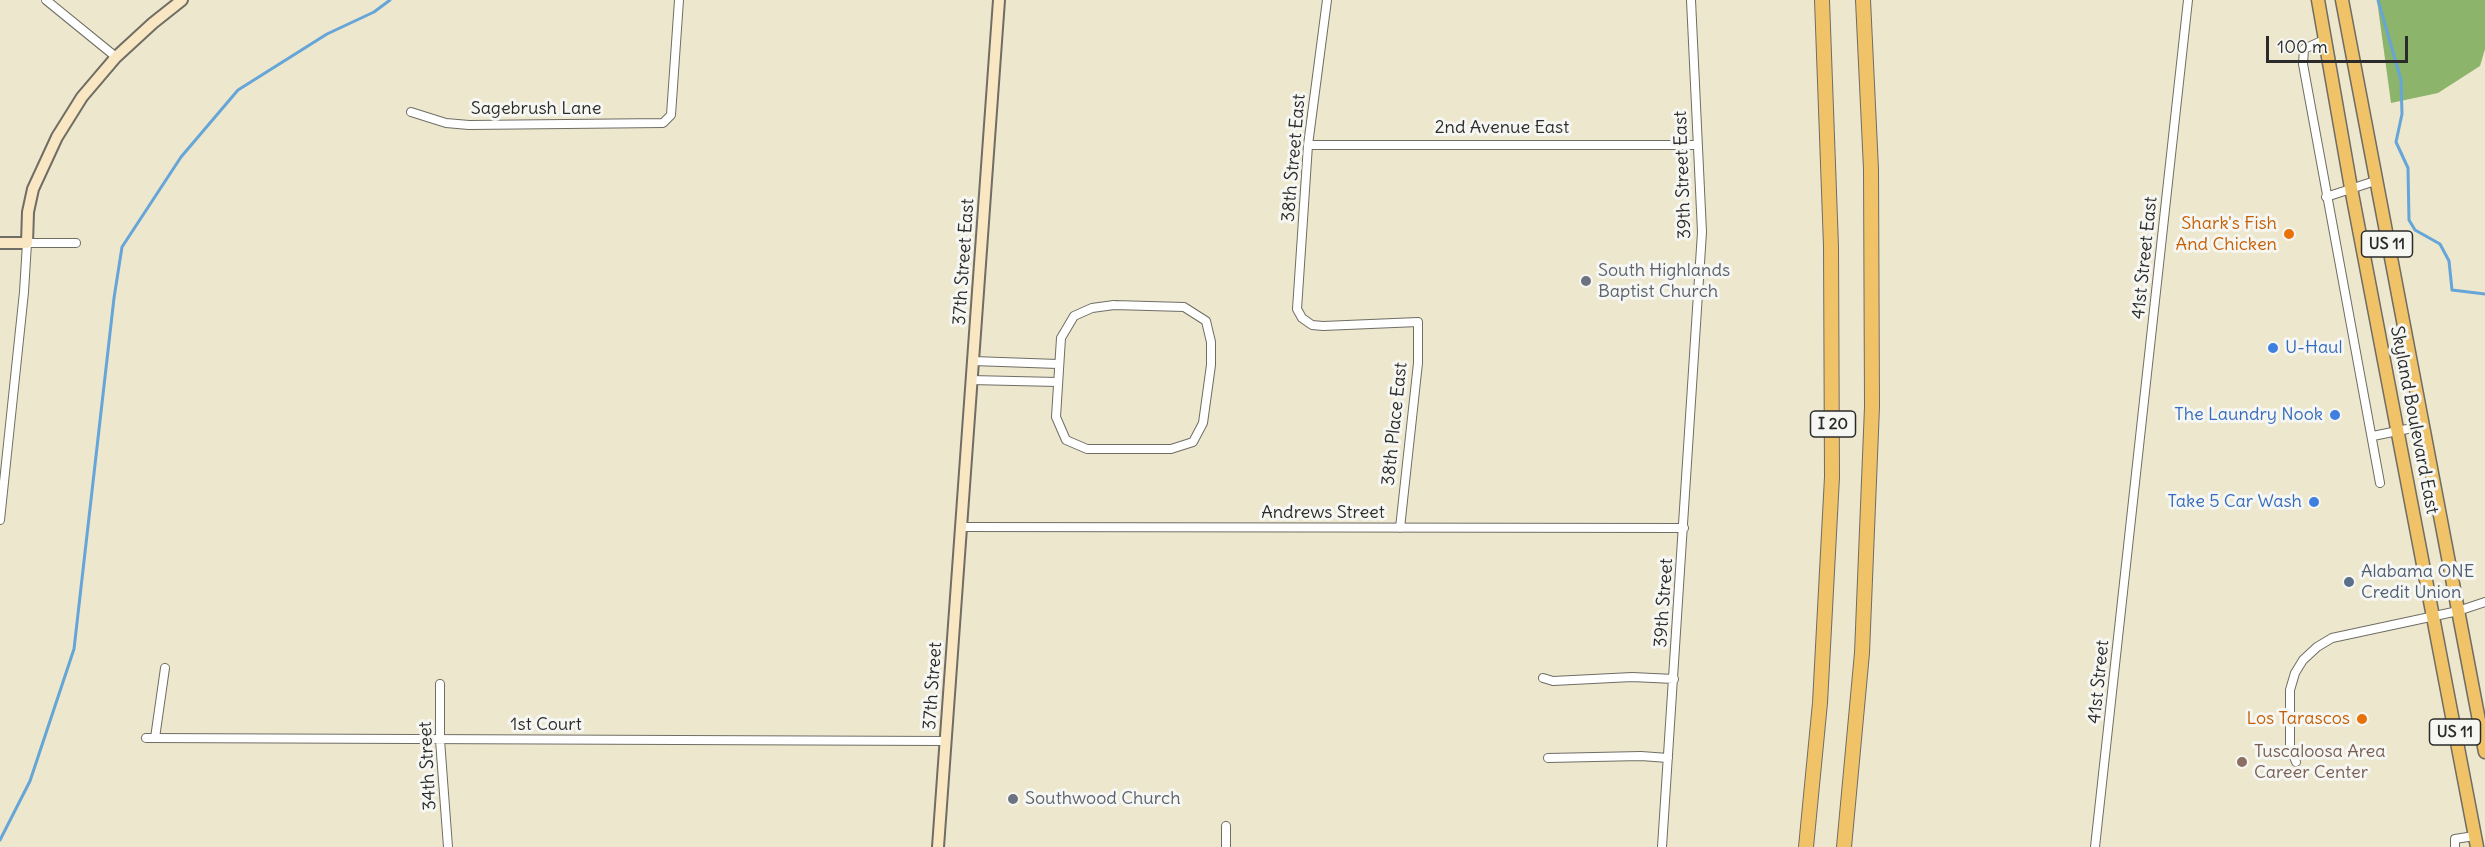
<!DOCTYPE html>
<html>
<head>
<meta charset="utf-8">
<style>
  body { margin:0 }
  #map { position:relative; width:2485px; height:847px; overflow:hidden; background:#ede7ce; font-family:Delius,sans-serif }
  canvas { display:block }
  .scale { position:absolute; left:2266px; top:36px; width:142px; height:27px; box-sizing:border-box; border:3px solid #2b2b2b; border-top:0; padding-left:8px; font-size:18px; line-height:21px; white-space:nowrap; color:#2b2b2b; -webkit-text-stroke:4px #f6f6f2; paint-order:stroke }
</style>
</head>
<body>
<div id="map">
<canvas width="2485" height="847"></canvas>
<div class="scale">100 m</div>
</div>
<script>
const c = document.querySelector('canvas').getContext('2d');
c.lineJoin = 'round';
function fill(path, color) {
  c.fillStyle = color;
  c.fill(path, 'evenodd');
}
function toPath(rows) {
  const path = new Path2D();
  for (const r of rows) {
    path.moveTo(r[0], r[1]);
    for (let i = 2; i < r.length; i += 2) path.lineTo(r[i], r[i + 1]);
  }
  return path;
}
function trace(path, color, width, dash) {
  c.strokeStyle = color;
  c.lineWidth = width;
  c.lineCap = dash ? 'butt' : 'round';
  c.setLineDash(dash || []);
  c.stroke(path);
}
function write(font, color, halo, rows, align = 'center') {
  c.font = font + ' Delius,sans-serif';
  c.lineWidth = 6;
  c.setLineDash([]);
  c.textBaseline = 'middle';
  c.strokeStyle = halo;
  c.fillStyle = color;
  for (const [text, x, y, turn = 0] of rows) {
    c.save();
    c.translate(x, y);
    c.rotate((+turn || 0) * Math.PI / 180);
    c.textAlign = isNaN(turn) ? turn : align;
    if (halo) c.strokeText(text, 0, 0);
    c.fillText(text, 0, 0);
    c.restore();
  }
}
const forest = toPath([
  [2377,0,2485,0,2485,49,2480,66,2438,93,2391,103]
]);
const stream = toPath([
  [2378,0,2401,80,2402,114,2396,142,2408,168,2409,220,2415,230,2440,244,2449,261,2452,290,2485,294],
  [0,840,30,781,74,649,114,298,122,247,181,157,238,90,327,34,374,12,390,0]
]);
const street = toPath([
  [46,0,116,57],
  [1327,0,1308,145,1297,309,1302,318,1312,325,1323,326,1418,322,1418,363,1400,528],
  [2324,40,2304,49,2303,64,2380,483],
  [411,112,446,123,469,125,663,123,671,115,679,0],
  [1308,145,1697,145],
  [2326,197,2375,181],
  [1114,305,1184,307,1206,321,1211,342,1211,365,1203,423,1193,442,1171,449,1087,449,1066,440,1056,417,1061,338,1074,316,1092,308,1114,305],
  [973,361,1058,364],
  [971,380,1057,382],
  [2373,436,2422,426],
  [0,520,24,292,27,243,76,243],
  [961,527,1684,528],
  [1543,678,1553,681,1632,677,1674,679],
  [440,684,440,740,448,847],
  [146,738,946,741],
  [155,738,165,668],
  [1548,758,1641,756,1668,758],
  [2296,762,2290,747,2290,690,2295,673,2303,660,2317,647,2332,638,2458,611,2485,602],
  [1226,847,1226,826],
  [1662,847,1702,232,1691,0],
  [2095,847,2188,0],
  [2455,847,2455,839,2474,836]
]);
const secondary = toPath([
  [0,243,27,243,28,212,33,189,57,137,82,97,116,57,153,23,182,0],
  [938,847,999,0]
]);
const primary = toPath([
  [2318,0,2351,188,2477,847],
  [2342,0,2485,752]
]);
const highway = toPath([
  [1806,847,1820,703,1832,477,1831,246,1822,0],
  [1844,847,1862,653,1872,407,1871,169,1863,0]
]);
const markers = [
  [2289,234,6,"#e8710a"],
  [1586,281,6,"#6b7280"],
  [2273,348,6,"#3f7fe0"],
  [2335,415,6,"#3f7fe0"],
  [2314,502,6,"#3f7fe0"],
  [2349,582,6,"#5c6f8a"],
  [2362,719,6,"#e8710a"],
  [2242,762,6,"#8d6e63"],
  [1013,799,6,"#6b7280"]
];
const shields = [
  [2387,244,51],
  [1833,424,45],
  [2455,732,51]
];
const shieldNames = [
  ["US 11",2387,244],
  ["I 20",1833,424],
  ["US 11",2455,732]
];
const streetNames = [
  ["Sagebrush Lane",536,109],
  ["2nd Avenue East",1502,128],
  ["38th Street East",1294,158,-85],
  ["39th Street East",1683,175,-92],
  ["41st Street East",2145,258,-84],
  ["37th Street East",964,262,-86],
  ["Skyland Boulevard East",2414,420,79],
  ["38th Place East",1395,424,-84],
  ["Andrews Street",1323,513],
  ["39th Street",1664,603,-86],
  ["41st Street",2099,682,-84],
  ["37th Street",933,686,-86],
  ["1st Court",546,725],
  ["34th Street",428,766,-93]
];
const foodNames = [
  ["Shark's Fish",2277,224],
  ["And Chicken",2277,245],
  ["Los Tarascos",2350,719]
];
const worshipNames = [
  ["South Highlands",1598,271],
  ["Baptist Church",1598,292],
  ["Southwood Church",1025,799]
];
const shopNames = [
  ["U-Haul",2285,348,"left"],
  ["The Laundry Nook",2323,415],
  ["Take 5 Car Wash",2302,502]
];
const serviceNames = [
  ["Alabama ONE",2361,572],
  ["Credit Union",2361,593]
];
const educationNames = [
  ["Tuscaloosa Area",2254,752],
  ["Career Center",2254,773]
];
fill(forest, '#8cb46a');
trace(stream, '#66a5d8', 3);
trace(street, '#6f6d64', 10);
trace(secondary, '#6f6d64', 14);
trace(primary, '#6f6d64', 15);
trace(highway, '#6f6d64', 16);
trace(street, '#fff', 8);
trace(secondary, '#f9e7c3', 10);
trace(primary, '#f1c369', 12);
trace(highway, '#f1c369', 14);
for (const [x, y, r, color] of markers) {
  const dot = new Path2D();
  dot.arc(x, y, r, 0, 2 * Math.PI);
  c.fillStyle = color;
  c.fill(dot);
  trace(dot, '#f6f6f2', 2);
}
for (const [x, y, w] of shields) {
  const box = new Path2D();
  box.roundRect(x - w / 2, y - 13, w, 26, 4.5);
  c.fillStyle = '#f6f6f2';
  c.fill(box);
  trace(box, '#2b2b2b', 1.5);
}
write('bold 16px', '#2b2b2b', null, shieldNames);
write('18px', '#2b2b2b', '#f6f6f2', streetNames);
write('18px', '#c56008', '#f6f6f2', foodNames, 'right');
write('18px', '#5b616d', '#f6f6f2', worshipNames, 'left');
write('18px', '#366cbe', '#f6f6f2', shopNames, 'right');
write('18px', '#4e5e75', '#f6f6f2', serviceNames, 'left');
write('18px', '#785e54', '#f6f6f2', educationNames, 'left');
</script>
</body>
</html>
